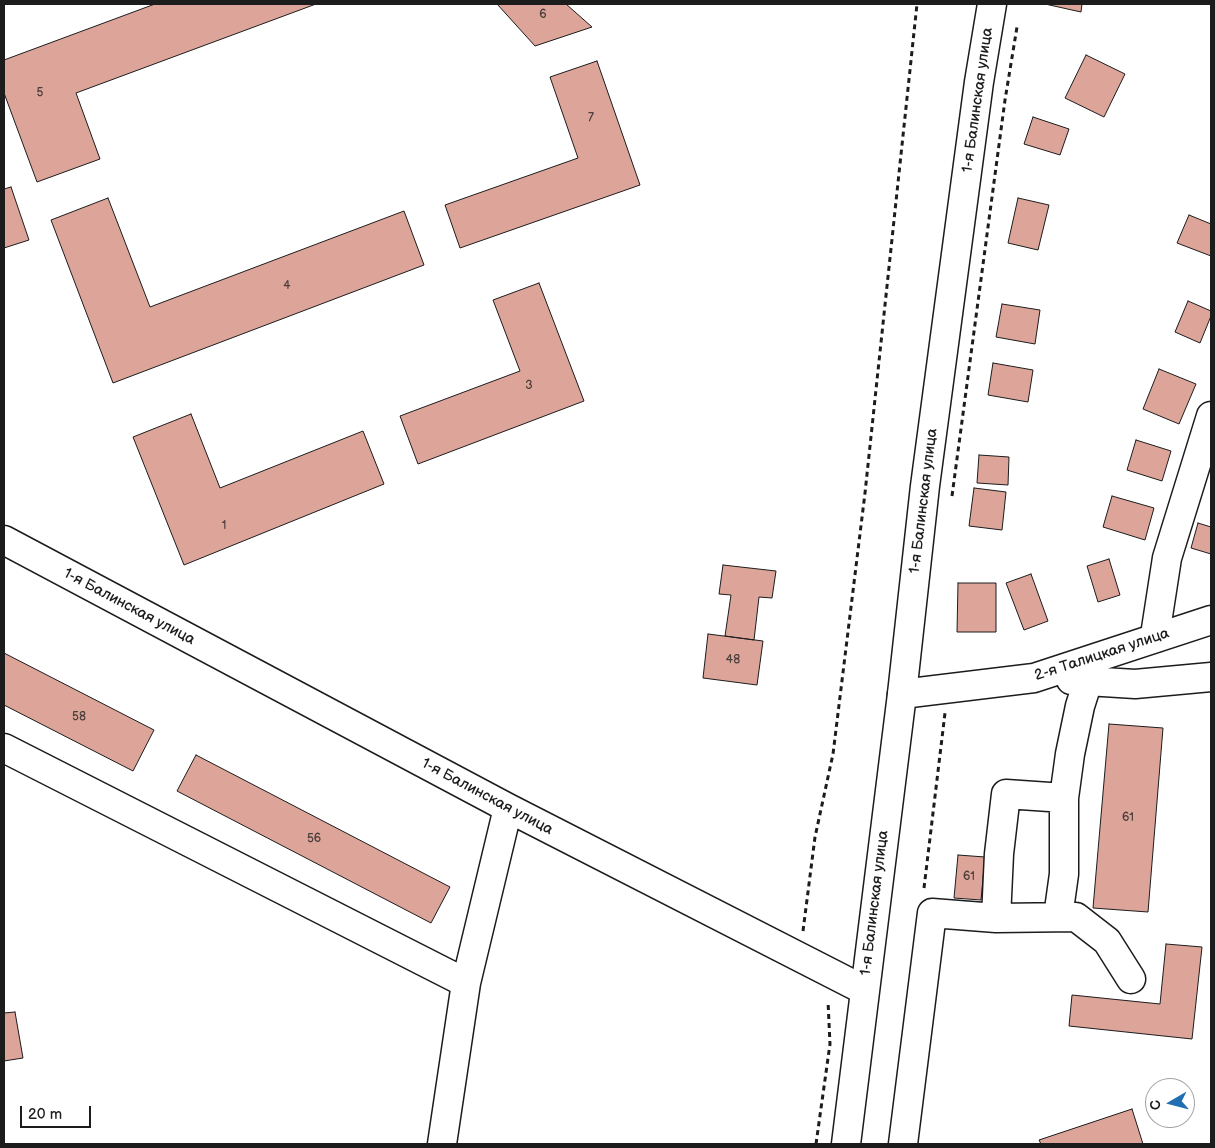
<!DOCTYPE html>
<html>
<head>
<meta charset="utf-8">
<style>
  body { margin:0 }
  #map { position:relative; width:1215px; height:1148px; overflow:hidden; background:#fff; font-family:"Balsamiq Sans",sans-serif }
  canvas { display:block }
  .frame { position:absolute; inset:0; border:5px solid #1c1c1c; pointer-events:none }
  .north { position:absolute; left:1145px; top:1078px; width:50px; height:50px; box-sizing:border-box; background:#fff; border:1px solid #a4a4a4; border-radius:50%; rotate:262deg; font-size:14px; font-weight:700; line-height:20px; text-align:center; color:#1c1c1c }
  .north::after { content:''; display:block; margin:auto; width:18px; height:22px; background:#1f6fb2; clip-path:polygon(50% 0,100% 100%,50% 72%,0 100%) }
  .scale { position:absolute; left:20px; top:1106px; width:71px; height:22px; box-sizing:border-box; border:2px solid #1c1c1c; border-top:0; padding-left:6px; font-size:15px; line-height:18px; white-space:nowrap; color:#1c1c1c; -webkit-text-stroke:4px #fff; paint-order:stroke }
</style>
</head>
<body>
<div id="map">
<canvas width="1215" height="1148"></canvas>
<div class="frame"></div>
<div class="north">С</div>
<div class="scale">20 m</div>
</div>
<script>
const c = document.querySelector('canvas').getContext('2d');
c.lineJoin = 'round';
function fill(path, color) {
  c.fillStyle = color;
  c.fill(path, 'evenodd');
}
function toPath(rows) {
  const path = new Path2D();
  for (const r of rows) {
    path.moveTo(r[0], r[1]);
    for (let i = 2; i < r.length; i += 2) path.lineTo(r[i], r[i + 1]);
  }
  return path;
}
function trace(path, color, width, dash) {
  c.strokeStyle = color;
  c.lineWidth = width;
  c.lineCap = dash ? 'butt' : 'round';
  c.setLineDash(dash || []);
  c.stroke(path);
}
function write(font, color, halo, rows, align = 'center') {
  c.font = font + ' "Balsamiq Sans",sans-serif';
  c.lineWidth = 4;
  c.setLineDash([]);
  c.textBaseline = 'middle';
  c.strokeStyle = halo;
  c.fillStyle = color;
  for (const [text, x, y, turn = 0] of rows) {
    c.save();
    c.translate(x, y);
    c.rotate((+turn || 0) * Math.PI / 180);
    c.textAlign = isNaN(turn) ? turn : align;
    if (halo) c.strokeText(text, 0, 0);
    c.fillText(text, 0, 0);
    c.restore();
  }
}
const building = toPath([
  [155,4,316,4,76,93,100,159,37,182,4,93,4,60,155,4],
  [497,4,566,4,592,27,535,46,497,4],
  [1045,4,1082,4,1081,12,1045,4],
  [1086,55,1125,74,1104,117,1065,98,1086,55],
  [597,61,640,185,460,248,445,205,578,158,550,77,597,61],
  [1033,117,1069,129,1060,155,1024,144,1033,117],
  [11,187,29,240,4,248,4,189,11,187],
  [108,198,150,307,404,211,424,265,113,383,51,220,108,198],
  [1018,198,1049,205,1038,250,1008,243,1018,198],
  [1189,215,1211,224,1211,256,1177,243,1189,215],
  [539,283,584,401,418,464,400,416,520,371,493,300,539,283],
  [1188,301,1211,311,1211,316,1200,343,1175,332,1188,301],
  [1002,304,1040,310,1035,344,996,337,1002,304],
  [993,363,1033,370,1028,402,988,395,993,363],
  [1159,369,1196,384,1179,424,1143,409,1159,369],
  [191,414,220,488,363,431,384,484,184,565,133,437,191,414],
  [1136,440,1171,451,1162,481,1127,470,1136,440],
  [979,455,1009,457,1008,485,977,483,979,455],
  [974,488,1006,492,1002,530,969,526,974,488],
  [1112,496,1154,508,1145,540,1103,527,1112,496],
  [1198,523,1211,527,1211,554,1191,548,1198,523],
  [1109,559,1120,595,1098,602,1087,566,1109,559],
  [723,565,776,571,772,598,759,597,754,640,725,636,731,595,719,594,723,565],
  [1031,574,1048,621,1024,630,1006,583,1031,574],
  [958,583,996,583,996,632,957,632,958,583],
  [708,634,763,641,757,685,703,678,708,634],
  [4,653,154,730,133,771,4,705,4,653],
  [1109,724,1163,728,1148,912,1093,908,1109,724],
  [196,755,450,887,431,923,177,791,196,755],
  [958,855,985,857,981,900,954,898,958,855],
  [1166,944,1202,947,1192,1039,1069,1026,1072,995,1160,1004,1166,944],
  [15,1012,23,1058,4,1061,4,1013,15,1012],
  [1132,1109,1143,1144,1041,1144,1039,1140,1132,1109]
]);
const path = toPath([
  [952,496,1005,100,1017,27],
  [924,888,945,713],
  [803,931,815,837,833,754,865,493,917,4],
  [816,1144,830,1044,828,1001]
]);
const minor = toPath([
  [4,540,508,808,864,990],
  [1156,638,1156,629,1167,558,1211,416],
  [1071,680,1135,684,1211,677],
  [902,694,1034,678,1211,620],
  [4,748,466,983],
  [1058,917,1064,874,1064,798,1070,754,1080,706,1088,681],
  [996,918,1076,917,1107,941,1131,979],
  [442,1144,466,983,508,808],
  [903,1144,932,913,996,918,999,854,1006,794,1064,798]
]);
const major = toPath([
  [846,1144,902,694,925,486,979,82,992,4]
]);
const numberNames = [
  ["6",543,15],
  ["5",40,93],
  ["7",591,118],
  ["4",287,286],
  ["3",529,386],
  ["1",224,526],
  ["48",733,660],
  ["58",79,717],
  ["61",1128,818],
  ["56",314,839],
  ["61",969,877]
];
const streetNames = [
  ["1-я Балинская улица",978,100,-82],
  ["1-я Балинская улица",924,501,-83],
  ["1-я Балинская улица",129,607,28],
  ["2-я Талицкая улица",1102,655,-18],
  ["1-я Балинская улица",487,797,28],
  ["1-я Балинская улица",875,903,-83]
];
fill(building, '#dda499');
trace(building, '#1c1c1c', 1);
trace(minor, '#1c1c1c', 31);
trace(major, '#1c1c1c', 31);
trace(path, '#1c1c1c', 3, [5, 4]);
trace(minor, '#fff', 28);
trace(major, '#fff', 28);
write('12px', '#4c3e3b', null, numberNames);
write('15px', '#1c1c1c', '#fff', streetNames);
</script>
</body>
</html>
